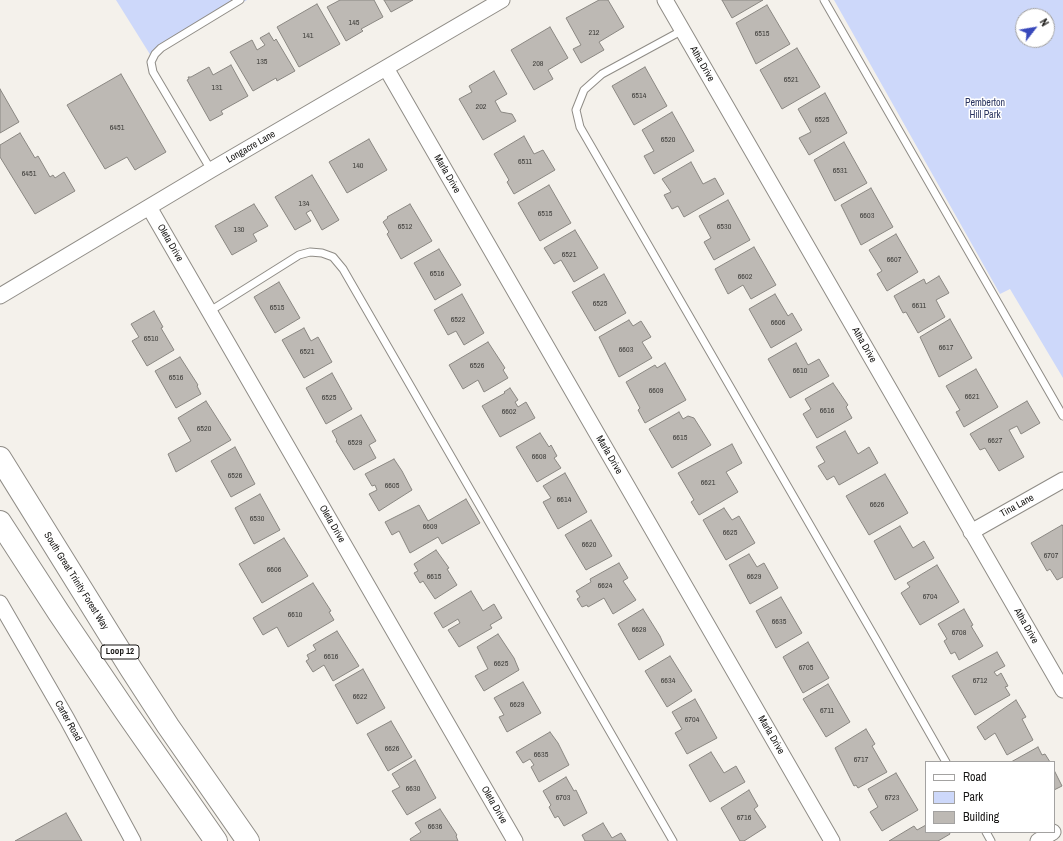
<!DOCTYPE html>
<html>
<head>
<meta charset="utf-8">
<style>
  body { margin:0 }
  #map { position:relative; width:1063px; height:841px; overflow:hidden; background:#f4f1eb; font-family:"Archivo Narrow",sans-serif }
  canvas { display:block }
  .legend { position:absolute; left:925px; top:761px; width:130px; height:72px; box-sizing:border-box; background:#fff; border:1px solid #a3a2a1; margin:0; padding:5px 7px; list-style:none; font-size:12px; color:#181715 }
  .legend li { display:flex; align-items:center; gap:8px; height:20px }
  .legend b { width:20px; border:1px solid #a3a2a1 }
  .north { position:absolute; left:1015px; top:8px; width:40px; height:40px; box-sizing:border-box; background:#fff; border:1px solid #a3a2a1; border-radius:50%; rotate:59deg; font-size:11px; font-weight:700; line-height:16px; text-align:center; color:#181715 }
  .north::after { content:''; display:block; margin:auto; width:14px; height:18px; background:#3848bb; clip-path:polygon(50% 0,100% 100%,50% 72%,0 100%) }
</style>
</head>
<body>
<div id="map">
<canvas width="1063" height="841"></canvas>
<ul class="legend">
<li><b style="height:5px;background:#fff"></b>Road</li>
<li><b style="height:11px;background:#cdd8fa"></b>Park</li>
<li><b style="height:11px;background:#bdb9b4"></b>Building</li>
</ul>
<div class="north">N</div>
</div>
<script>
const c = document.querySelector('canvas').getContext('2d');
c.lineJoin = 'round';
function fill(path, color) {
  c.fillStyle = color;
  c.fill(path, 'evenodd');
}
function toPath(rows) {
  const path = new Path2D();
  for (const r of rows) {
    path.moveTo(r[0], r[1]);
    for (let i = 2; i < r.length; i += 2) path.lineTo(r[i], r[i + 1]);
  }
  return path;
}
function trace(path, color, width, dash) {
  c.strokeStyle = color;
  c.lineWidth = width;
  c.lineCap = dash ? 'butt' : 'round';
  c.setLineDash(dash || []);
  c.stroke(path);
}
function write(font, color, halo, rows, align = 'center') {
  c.font = font + ' "Archivo Narrow",sans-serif';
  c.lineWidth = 3;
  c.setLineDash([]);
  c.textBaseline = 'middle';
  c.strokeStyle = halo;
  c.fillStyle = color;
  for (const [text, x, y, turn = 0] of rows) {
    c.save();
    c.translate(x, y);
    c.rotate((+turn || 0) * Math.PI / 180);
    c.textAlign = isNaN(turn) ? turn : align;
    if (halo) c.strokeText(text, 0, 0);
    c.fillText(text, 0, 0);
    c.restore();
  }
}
const green = toPath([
  [116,0,247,0,151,56],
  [834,0,1063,0,1063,378,1010,289,1000,294],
  [1023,16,1047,16,1047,40,1023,40]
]);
const building = toPath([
  [340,0,374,0,383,17,361,29,363,31,346,41,327,7,340,0],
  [384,0,413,0,391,12,384,0],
  [599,0,608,0,624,27,599,42,604,50,581,63,573,49,581,45,566,18,599,0],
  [722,0,763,0,732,18,722,0],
  [317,4,340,44,299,67,277,27,317,4],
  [767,5,790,44,756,64,736,23,767,5],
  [550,27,568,58,548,70,553,79,534,90,511,50,550,27],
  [269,33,274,41,276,39,295,71,277,81,276,78,253,91,230,52,252,40,257,50,265,45,260,38,269,33],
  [797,48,820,87,782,109,760,70,797,48],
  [231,65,248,96,221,111,223,114,210,121,187,80,189,79,188,77,191,77,209,67,213,75,231,65],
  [645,67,667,106,634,125,612,86,645,67],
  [494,71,507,94,495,101,501,112,512,114,516,121,483,140,459,99,472,92,469,86,494,71],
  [121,74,166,152,135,170,127,157,105,169,67,105,121,74],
  [0,89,19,122,0,133,0,89],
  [825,93,847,133,809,155,799,138,811,132,798,109,825,93],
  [672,112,694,151,654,174,644,156,654,151,642,130,672,112],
  [20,133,35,158,38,156,50,177,53,175,55,178,64,172,75,191,35,214,0,157,0,145,20,133],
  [524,136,534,154,543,150,555,170,514,194,507,182,509,180,494,154,524,136],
  [369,139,387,170,347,193,329,162,369,139],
  [844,142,867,183,835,201,814,160,844,142],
  [691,162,703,184,715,178,724,194,684,217,678,206,672,209,664,195,671,192,662,179,691,162],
  [312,175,339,220,322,230,311,210,306,213,311,221,295,230,275,197,312,175],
  [549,185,571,223,540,241,518,203,549,185],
  [871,188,893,227,861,245,841,205,871,188],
  [728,200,750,240,714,260,704,242,711,238,699,216,728,200],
  [254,204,268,226,253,234,257,241,232,255,215,226,254,204],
  [410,204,432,241,401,259,387,234,389,232,383,222,388,218,387,217,410,204],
  [575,230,598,268,574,282,561,260,554,264,544,248,575,230],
  [896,234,918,272,887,291,877,274,882,271,869,250,896,234],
  [754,247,776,285,751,299,743,285,728,294,715,269,754,247],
  [439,249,461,285,435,300,414,263,439,249],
  [604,274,626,313,595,331,572,292,604,274],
  [939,276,949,293,936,300,945,317,918,333,906,312,903,313,894,296,924,279,926,284,939,276],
  [279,282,300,318,275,333,254,297,279,282],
  [462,294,484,333,464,345,456,331,448,335,434,310,462,294],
  [775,294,788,316,792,313,802,330,771,348,749,309,775,294],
  [154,311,163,327,161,328,174,350,147,366,132,341,139,337,131,324,154,311],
  [950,319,972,358,939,377,920,337,950,319],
  [629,320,633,326,641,321,651,337,642,342,652,358,619,377,599,337,629,320],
  [304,328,311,341,318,337,332,362,304,378,282,340,304,328],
  [488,342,505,368,503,370,508,378,484,392,478,380,463,389,449,365,488,342],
  [796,343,808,365,819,359,829,376,790,398,768,359,796,343],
  [180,357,198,385,197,386,201,394,176,408,155,371,180,357],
  [665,363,686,400,645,423,638,410,640,408,626,382,655,365,657,368,665,363],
  [976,369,998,407,964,427,956,412,960,410,946,386,976,369],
  [332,373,352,409,326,424,306,388,332,373],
  [833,383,848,405,846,407,852,418,817,438,803,414,811,409,805,399,833,383],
  [510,388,518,400,515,402,518,407,526,402,535,418,500,437,482,406,505,393,504,392,510,388],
  [206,401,231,440,176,472,168,454,191,441,178,418,206,401],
  [1027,401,1040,423,1021,434,1017,426,1009,430,1024,457,999,471,985,448,980,450,970,434,1027,401],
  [679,412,683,419,688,416,694,418,711,445,672,468,649,429,679,412],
  [361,415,376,441,369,445,376,458,354,470,336,441,337,440,332,431,361,415],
  [845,431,858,454,869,447,878,463,839,485,834,476,827,480,818,466,825,462,816,447,845,431],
  [540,433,549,447,551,445,557,456,554,458,561,468,537,482,516,447,540,433],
  [732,444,742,463,726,472,738,492,699,515,691,502,694,500,678,473,732,444],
  [235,447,255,484,231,497,211,461,235,447],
  [394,459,402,471,412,490,379,511,369,494,377,490,375,485,372,486,365,474,394,459],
  [565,473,587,512,558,529,543,502,551,498,543,486,565,473],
  [885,474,908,513,869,535,846,496,885,474],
  [260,494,280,530,254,544,235,508,260,494],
  [466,499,480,523,442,544,438,537,410,553,399,531,392,535,385,522,419,505,428,521,466,499],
  [724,508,732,520,739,516,755,543,726,560,703,520,724,508],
  [591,520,612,556,586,570,565,535,591,520],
  [1062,525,1063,526,1063,577,1057,580,1050,569,1047,571,1031,543,1062,525],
  [900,526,913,548,924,541,934,558,895,580,874,541,900,526],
  [284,538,308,576,262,603,239,564,284,538],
  [436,550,449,568,447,569,457,585,435,599,423,581,420,583,414,573,418,571,414,564,436,550],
  [749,554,757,567,764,563,778,588,750,604,729,565,749,554],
  [619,563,628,578,623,581,636,600,613,614,604,598,588,607,587,605,582,607,577,599,580,597,576,591,591,582,590,579,619,563],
  [937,565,959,602,920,625,901,593,910,587,907,583,937,565],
  [313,583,331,611,329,612,334,620,288,647,277,627,263,635,253,618,313,583],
  [471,591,483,611,494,604,502,618,490,625,492,628,459,647,448,630,460,623,458,619,443,628,434,613,471,591],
  [781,597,802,633,776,648,756,611,781,597],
  [643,609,660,636,664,645,639,660,618,624,643,609],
  [964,609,973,625,971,626,983,646,959,660,955,652,951,654,944,641,947,639,938,624,964,609],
  [337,631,359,666,333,681,324,665,313,672,306,661,309,659,307,655,316,650,313,645,337,631],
  [498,634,514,658,519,670,484,691,475,676,488,669,477,647,498,634],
  [808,642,829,678,803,693,783,657,808,642],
  [997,652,1005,666,994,672,997,676,1001,673,1008,686,1005,687,1010,695,975,715,952,676,997,652],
  [670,656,692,691,667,707,645,671,670,656],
  [363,669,385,708,357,724,335,685,363,669],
  [523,682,541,713,507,732,499,717,504,715,494,698,523,682],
  [828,684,850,722,826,737,803,699,828,684],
  [695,699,717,738,687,754,675,733,682,729,672,712,695,699],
  [1016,700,1026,717,1022,719,1033,740,1007,755,995,733,985,740,977,727,1016,700],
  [391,721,412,757,388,771,367,734,391,721],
  [866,729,875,744,872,746,887,772,858,788,856,785,854,786,835,748,866,729],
  [550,732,558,743,569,765,539,782,531,767,534,765,530,759,523,763,516,752,550,732],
  [1038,747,1042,755,1045,754,1050,762,1011,762,1038,747],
  [711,752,724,773,736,766,745,782,710,802,689,765,711,752],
  [415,760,436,798,407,815,392,791,400,787,392,774,415,760],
  [1054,770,1062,786,1054,790,1054,770],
  [896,773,918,810,882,831,870,812,878,807,868,789,896,773],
  [566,777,574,791,576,790,587,813,564,826,558,816,555,818,549,807,551,805,543,791,566,777],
  [749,790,758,806,754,809,766,827,744,841,740,841,721,808,749,790],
  [440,809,457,835,456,836,458,841,411,841,410,839,421,832,415,823,440,809],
  [66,813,82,841,15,841,66,813],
  [603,823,612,838,621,833,626,841,585,841,582,835,603,823],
  [926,825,926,832,949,832,950,834,938,841,889,841,914,826,917,830,926,825]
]);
const service = toPath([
  [824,0,1063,416],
  [683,30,602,74,584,90,576,110,580,127,877,641,946,762],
  [211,170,153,72,151,62,155,54,161,48,240,0],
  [210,311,299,255,310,252,322,253,333,257,343,269,673,841],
  [986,832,991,841]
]);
const minor = toPath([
  [665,0,1063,690],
  [386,68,832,841],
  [149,207,515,841],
  [0,296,211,170,502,0],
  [971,532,1063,480],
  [0,603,67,719,133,841],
  [1038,841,1053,832]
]);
const primary = toPath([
  [0,458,131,669,168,726,248,841],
  [0,522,59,613,126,712,216,841]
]);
const numberNames = [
  ["145",354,23],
  ["212",594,33],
  ["6515",762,34],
  ["141",308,36],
  ["135",262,62],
  ["208",538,64],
  ["6521",791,80],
  ["131",217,88],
  ["6514",639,96],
  ["202",481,107],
  ["6525",822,120],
  ["6451",117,128],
  ["6520",668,140],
  ["6511",525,162],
  ["140",358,166],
  ["6531",840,171],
  ["6451",29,174],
  ["134",304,204],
  ["6515",545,214],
  ["6603",867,216],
  ["6512",405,227],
  ["6530",724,227],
  ["130",239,230],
  ["6521",569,255],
  ["6607",894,260],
  ["6516",437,274],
  ["6602",745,277],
  ["6525",600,304],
  ["6611",919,306],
  ["6515",277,308],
  ["6522",458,320],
  ["6606",778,323],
  ["6510",151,339],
  ["6617",946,348],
  ["6603",626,350],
  ["6521",307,352],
  ["6526",477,366],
  ["6610",800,371],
  ["6516",176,378],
  ["6609",656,391],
  ["6621",972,397],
  ["6525",329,398],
  ["6616",827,411],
  ["6602",509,412],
  ["6520",204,429],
  ["6615",680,438],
  ["6627",995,441],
  ["6529",355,443],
  ["6608",539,457],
  ["6526",235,476],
  ["6621",708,483],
  ["6605",392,486],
  ["6614",564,500],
  ["6626",877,505],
  ["6530",257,519],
  ["6609",430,527],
  ["6625",730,533],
  ["6620",589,545],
  ["6707",1051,556],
  ["6606",274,570],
  ["6615",434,577],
  ["6629",754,577],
  ["6624",605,586],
  ["6704",930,597],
  ["6610",295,615],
  ["6635",779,622],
  ["6628",639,630],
  ["6708",959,633],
  ["6616",331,657],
  ["6625",501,664],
  ["6705",806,668],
  ["6634",668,681],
  ["6712",980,681],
  ["6622",360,697],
  ["6629",517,705],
  ["6711",827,711],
  ["6704",692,720],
  ["6626",392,749],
  ["6635",541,755],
  ["6717",861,760],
  ["6630",413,789],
  ["6703",563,798],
  ["6723",892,798],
  ["6716",744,818],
  ["6636",435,827]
];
const shields = [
  [120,652,38]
];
const shieldNames = [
  ["Loop 12",120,652]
];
const streetNames = [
  ["Atha Drive",702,64,60],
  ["Longacre Lane",251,147,-30],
  ["Marla Drive",447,174,60],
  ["Oleta Drive",170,243,60],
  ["Atha Drive",864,345,60],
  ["Marla Drive",609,455,60],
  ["Tina Lane",1017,506,-29],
  ["Oleta Drive",332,524,60],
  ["South Great Trinity Forest Way",76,581,58],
  ["Atha Drive",1026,626,60],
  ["Carter Road",68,721,61],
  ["Marla Drive",771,735,60],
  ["Oleta Drive",494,805,60]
];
const parkNames = [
  ["Pemberton",985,103],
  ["Hill Park",985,115]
];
fill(green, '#cdd8fa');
fill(building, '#bdb9b4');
trace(building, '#8a8782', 1);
trace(service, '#8f8c86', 9);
trace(minor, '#8f8c86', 17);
trace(primary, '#8f8c86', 24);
trace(service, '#fff', 7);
trace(minor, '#fff', 15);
trace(primary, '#fff', 22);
write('8px', '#41403d', null, numberNames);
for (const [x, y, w] of shields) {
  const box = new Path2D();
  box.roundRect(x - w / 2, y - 7, w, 14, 3);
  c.fillStyle = '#fff';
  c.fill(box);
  trace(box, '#181715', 1);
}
write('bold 9px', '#181715', null, shieldNames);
write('10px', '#181715', '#fff', streetNames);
write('10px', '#28335f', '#fff', parkNames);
</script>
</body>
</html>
